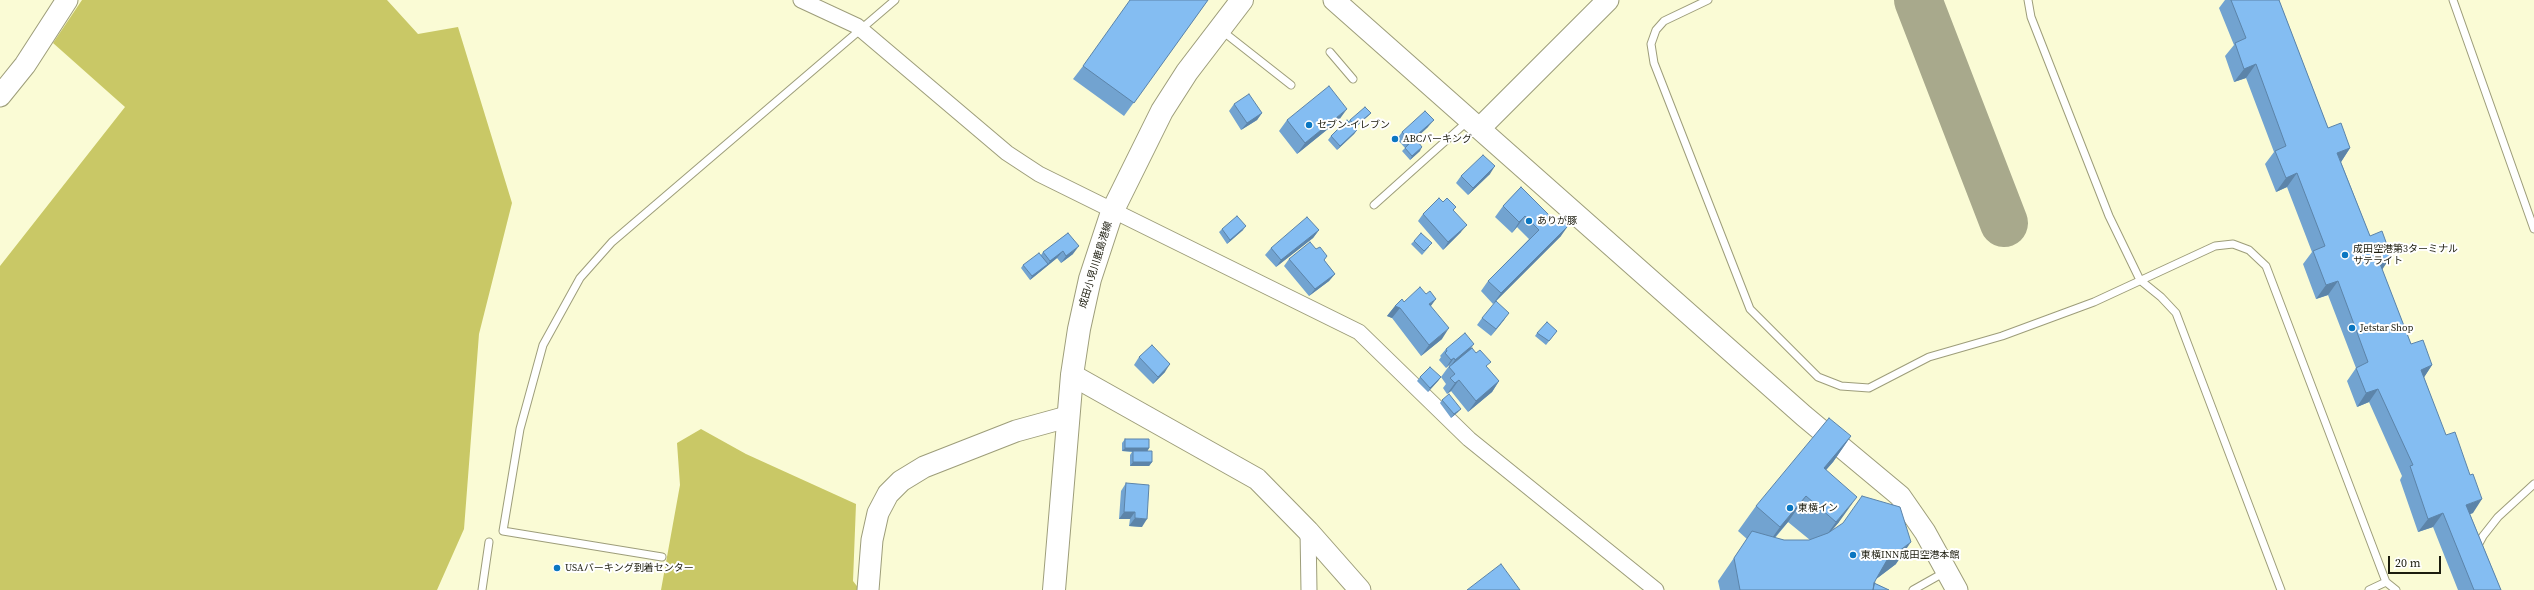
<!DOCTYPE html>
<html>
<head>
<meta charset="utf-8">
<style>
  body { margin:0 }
  #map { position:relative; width:2534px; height:590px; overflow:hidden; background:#fafbd5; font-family:"Source Serif 4",serif }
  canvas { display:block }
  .scale { position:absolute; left:2388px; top:556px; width:53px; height:18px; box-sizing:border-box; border:2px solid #1c1c0e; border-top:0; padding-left:5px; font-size:12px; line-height:14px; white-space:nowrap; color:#1c1c0e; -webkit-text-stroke:3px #fff; paint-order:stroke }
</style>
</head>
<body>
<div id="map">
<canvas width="2534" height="590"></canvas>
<div class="scale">20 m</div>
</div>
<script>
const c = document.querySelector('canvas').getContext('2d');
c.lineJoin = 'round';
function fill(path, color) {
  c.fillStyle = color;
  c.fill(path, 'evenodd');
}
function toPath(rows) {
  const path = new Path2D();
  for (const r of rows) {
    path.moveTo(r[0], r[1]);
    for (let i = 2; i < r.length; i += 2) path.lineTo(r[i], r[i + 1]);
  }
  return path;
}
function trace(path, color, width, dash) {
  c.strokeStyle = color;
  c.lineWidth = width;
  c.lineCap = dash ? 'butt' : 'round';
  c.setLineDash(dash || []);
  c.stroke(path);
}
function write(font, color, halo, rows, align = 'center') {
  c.font = font + ' "Source Serif 4","Noto Sans JP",serif';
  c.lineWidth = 4;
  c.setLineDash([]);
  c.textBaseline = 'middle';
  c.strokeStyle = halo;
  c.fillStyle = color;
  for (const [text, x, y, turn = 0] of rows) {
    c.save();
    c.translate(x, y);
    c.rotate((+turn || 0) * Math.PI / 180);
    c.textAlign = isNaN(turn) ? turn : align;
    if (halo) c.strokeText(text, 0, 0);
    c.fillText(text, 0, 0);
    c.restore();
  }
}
const forest = toPath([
  [82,0,387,0,418,34,458,27,512,203,479,334,464,529,437,590,0,590,0,266,125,107,53,43],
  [701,429,746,454,856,504,853,581,860,590,661,590,680,485,677,443]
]);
const taxiway = toPath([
  [1918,0,2004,223]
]);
const lane = toPath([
  [1708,0,1664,21,1656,30,1651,44,1654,63,1750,309,1818,377,1841,386,1869,388,1929,357,2002,336,2094,302,2215,246,2233,244,2249,250,2266,266,2386,582,2396,590],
  [2028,0,2031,17,2109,216,2140,280,2161,297,2176,313,2281,590],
  [2453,0,2534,229],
  [1221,30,1291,85],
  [1330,52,1353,79],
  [1374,205,1469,120],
  [2476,549,2483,536,2498,517,2534,484],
  [662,557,503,531,520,429,543,345,580,278,612,242,895,0],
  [482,590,489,542],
  [1913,590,1945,572],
  [2369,590,2386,582]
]);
const street = toPath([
  [801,0,857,26,1007,153,1039,174,1359,332,1469,439,1656,590],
  [1308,531,1309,590]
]);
const secondary = toPath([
  [1334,0,1804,416,1900,496,1925,532,1957,590],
  [0,96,25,65,67,0],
  [1480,128,1608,0],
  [1072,375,1257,479,1308,531,1360,590],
  [868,590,872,540,878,513,888,494,901,481,924,467,1016,431,1067,417]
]);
const primary = toPath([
  [1054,590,1072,375,1079,329,1090,279,1112,212,1162,111,1187,72,1242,0]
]);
const wall = toPath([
  [1208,0,1124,116,1073,79,1083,66],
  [2225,0,2279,0,2328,128,2350,148,2341,162,2370,236,2391,256,2382,269,2411,344,2432,365,2424,377,2473,513,2470,514,2501,590,2458,590,2433,527,2418,532,2400,480,2402,476,2369,402,2357,407,2347,381,2356,368,2328,295,2316,299,2303,264,2312,252,2287,187,2276,192,2265,164,2274,152,2246,78,2234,82,2225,56,2234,45,2219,8],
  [1234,104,1262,113,1257,120,1241,130,1229,111],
  [1371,113,1368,116,1355,128,1357,130,1354,134,1337,150,1328,140,1331,136,1350,120],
  [1287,120,1339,120,1297,154,1279,131],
  [1428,127,1415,139,1420,151,1410,160,1402,151,1405,148,1397,139,1402,132],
  [1490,174,1468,195,1456,183,1461,176],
  [1521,187,1561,236,1493,304,1481,291,1488,281,1529,239,1517,227,1512,233,1495,217,1503,206],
  [1443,202,1456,207,1453,211,1461,232,1443,250,1418,221,1423,214],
  [1222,229,1243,230,1227,244,1219,232],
  [1319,230,1313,238,1276,267,1265,255,1271,248],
  [1068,233,1073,254,1061,263,1057,258,1030,280,1021,268,1023,265,1041,255,1043,252],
  [1414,241,1429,247,1422,255,1411,244],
  [1316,249,1327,256,1324,260,1335,274,1329,281,1309,296,1284,266,1289,259],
  [1404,302,1442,339,1421,356,1392,318,1387,316,1395,306],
  [1482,318,1504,320,1491,336,1477,325],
  [1557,331,1546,345,1535,336,1537,333],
  [1471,348,1499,381,1492,392,1468,412,1451,391,1447,394,1443,388,1446,384,1441,377,1449,366,1449,365,1446,368,1439,360,1441,357,1440,356,1446,349],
  [1139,357,1165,372,1153,384,1134,365],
  [1420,377,1441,377,1438,381,1428,392,1417,381],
  [1442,400,1458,412,1451,418,1440,403],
  [1851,436,1833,462,1826,470,1839,522,1831,531,1896,564,1876,579,1874,583,1889,590,1720,590,1718,581,1747,539,1738,531,1756,506],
  [1788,522,1810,540,1784,540,1775,538],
  [1125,439,1149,448,1147,451,1152,462,1149,466,1130,466,1130,455,1132,452,1122,451,1122,443],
  [1126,483,1142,527,1129,526,1130,519,1119,519,1121,491]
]);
const shadedWall = toPath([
  [2256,64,2246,78,2234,82,2244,69],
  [1347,109,1339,120,1297,154,1305,143],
  [1262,113,1257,120,1241,130,1247,123],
  [1371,113,1368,116,1352,130,1355,126],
  [1434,120,1428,127,1405,148,1410,141],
  [1357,130,1354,134,1337,150,1340,146],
  [1422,147,1420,151,1410,160,1412,156],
  [2350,148,2341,162,2337,153],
  [1495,166,1490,174,1468,195,1473,188],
  [2297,173,2287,187,2276,192,2286,178],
  [1525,216,1517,227,1512,233,1519,222],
  [1467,225,1461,232,1443,250,1448,242],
  [1246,226,1243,230,1227,244,1230,240],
  [1568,226,1561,236,1493,304,1501,293],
  [1319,230,1313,238,1276,267,1281,260],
  [1079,246,1073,254,1061,263,1066,256],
  [1063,251,1057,258,1030,280,1032,276,1048,264,1050,261],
  [2391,256,2382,270,2379,261],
  [1335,274,1329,281,1309,296,1315,289],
  [2338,281,2328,295,2316,299,2326,285],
  [1436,299,1428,310,1429,304],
  [1395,306,1400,308,1392,318,1387,316],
  [1509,313,1504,320,1491,336,1496,329],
  [1449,328,1442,339,1421,356,1429,345],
  [1474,344,1469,351,1450,367,1455,360],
  [1454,358,1449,365,1446,368,1451,360],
  [1170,364,1165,372,1153,384,1158,377],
  [2432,365,2423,379,2421,370],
  [1441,377,1438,381,1428,392,1430,388],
  [1459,380,1451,391,1447,394,1455,383],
  [1499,381,1492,392,1468,412,1476,401],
  [2378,389,2369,402,2357,407,2366,393],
  [1461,409,1458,412,1451,418,1454,414],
  [1851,436,1833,462,1806,493,1824,468],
  [1125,448,1149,448,1147,452,1122,451],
  [1133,462,1152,462,1149,466,1130,466],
  [1806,496,1788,522,1762,552,1780,527],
  [1857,497,1839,522,1818,547,1836,522],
  [2482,499,2473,513,2456,519,2466,505],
  [1124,512,1135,512,1130,519,1119,519],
  [2443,513,2433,527,2418,532,2428,519],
  [1135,518,1147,519,1142,527,1129,526],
  [1911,542,1896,564,1871,583,1887,560]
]);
const building = toPath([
  [1130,0,1208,0,1134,103,1083,66,1130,0],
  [2231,0,2279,0,2328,128,2341,123,2350,148,2337,153,2370,236,2382,231,2391,256,2379,261,2411,344,2423,340,2432,365,2421,370,2446,435,2455,432,2470,475,2473,474,2482,499,2466,505,2501,590,2474,590,2443,513,2428,519,2410,466,2413,465,2378,389,2366,393,2356,368,2368,362,2338,281,2326,285,2313,251,2325,246,2297,173,2286,178,2275,151,2286,146,2256,64,2244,69,2235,43,2246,38,2231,0],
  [1329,86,1347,109,1305,143,1287,120,1329,86],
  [1249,94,1262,113,1247,123,1234,104,1249,94],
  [1365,107,1371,113,1355,126,1350,120,1365,107],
  [1425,111,1434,120,1410,141,1402,132,1425,111],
  [1347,120,1357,130,1340,146,1331,136,1347,120],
  [1415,138,1422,147,1412,156,1405,148,1415,138],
  [1483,155,1495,166,1473,188,1461,176,1483,155],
  [1521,187,1557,223,1561,219,1568,226,1501,293,1488,281,1539,230,1525,216,1519,222,1503,206,1521,187],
  [1439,198,1443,202,1447,198,1456,207,1453,210,1467,225,1448,242,1423,214,1439,198],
  [1237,216,1246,226,1230,240,1222,229,1237,216],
  [1307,217,1319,230,1281,260,1271,248,1307,217],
  [1068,233,1079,246,1066,256,1063,251,1050,261,1043,252,1068,233],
  [1421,233,1432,243,1424,251,1414,241,1421,233],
  [1310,242,1316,249,1320,247,1327,256,1324,260,1335,274,1315,289,1289,259,1310,242],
  [1039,253,1048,264,1032,276,1023,265,1039,253],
  [1420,287,1426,294,1430,291,1436,299,1429,304,1449,328,1429,345,1400,308,1395,306,1402,299,1404,302,1420,287],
  [1496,301,1509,313,1496,329,1482,318,1496,301],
  [1547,322,1557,331,1549,341,1537,333,1547,322],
  [1465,333,1474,344,1455,360,1454,358,1451,360,1445,353,1447,351,1446,349,1465,333],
  [1152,345,1170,364,1158,377,1139,357,1152,345],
  [1472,348,1476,353,1480,350,1491,362,1486,366,1499,381,1476,401,1459,380,1455,383,1450,378,1455,374,1449,367,1472,348],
  [1430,367,1441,377,1430,388,1420,377,1430,367],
  [1449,394,1461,409,1454,414,1442,400,1449,394],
  [1829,418,1851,436,1824,468,1857,497,1836,522,1806,496,1780,527,1756,506,1829,418],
  [1125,439,1149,439,1149,448,1125,448,1125,439],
  [1133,451,1152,451,1152,462,1133,462,1133,451],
  [1126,483,1149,485,1147,519,1135,518,1135,512,1124,512,1126,483],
  [1862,496,1900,507,1911,542,1887,560,1875,581,1873,590,1740,590,1734,558,1752,531,1784,540,1809,540,1828,533,1843,523,1862,496],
  [1501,564,1520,590,1467,590,1501,564],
  [1874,583,1889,590,1873,590,1874,583]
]);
const markers = [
  [1309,125,4,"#0a76c1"],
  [1395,139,4,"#0a76c1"],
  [1529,221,4,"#0a76c1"],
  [2345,255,4,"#0a76c1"],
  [2352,328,4,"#0a76c1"],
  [1790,508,4,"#0a76c1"],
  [1853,555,4,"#0a76c1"],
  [557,568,4,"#0a76c1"]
];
const poiNames = [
  ["セブン-イレブン",1317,125],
  ["ABCパーキング",1403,139],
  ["ありが豚",1537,221],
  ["成田空港第3ターミナル",2353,249],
  ["サテライト",2353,261],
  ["Jetstar Shop",2360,328],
  ["東横イン",1798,508],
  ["東横INN成田空港本館",1861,555],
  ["USAパーキング到着センター",565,568]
];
const streetNames = [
  ["成田小見川鹿島港線",1096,265,-73]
];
fill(forest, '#c9c866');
trace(taxiway, '#a8a98c', 48);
trace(lane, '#9d9d7a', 9);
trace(street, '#9d9d7a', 17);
trace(secondary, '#9d9d7a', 23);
trace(primary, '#9d9d7a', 24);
trace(lane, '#fff', 7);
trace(street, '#fff', 15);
trace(secondary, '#fff', 21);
trace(primary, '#fff', 22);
fill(wall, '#72a3d0');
fill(shadedWall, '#5c84a9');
fill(building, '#84bdf2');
trace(building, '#5c84a9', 1);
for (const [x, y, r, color] of markers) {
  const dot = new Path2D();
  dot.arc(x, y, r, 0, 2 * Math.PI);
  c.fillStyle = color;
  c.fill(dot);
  trace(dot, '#fff', 1.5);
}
write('10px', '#1c1c0e', '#fff', poiNames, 'left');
write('10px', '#1c1c0e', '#fff', streetNames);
</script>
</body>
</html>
